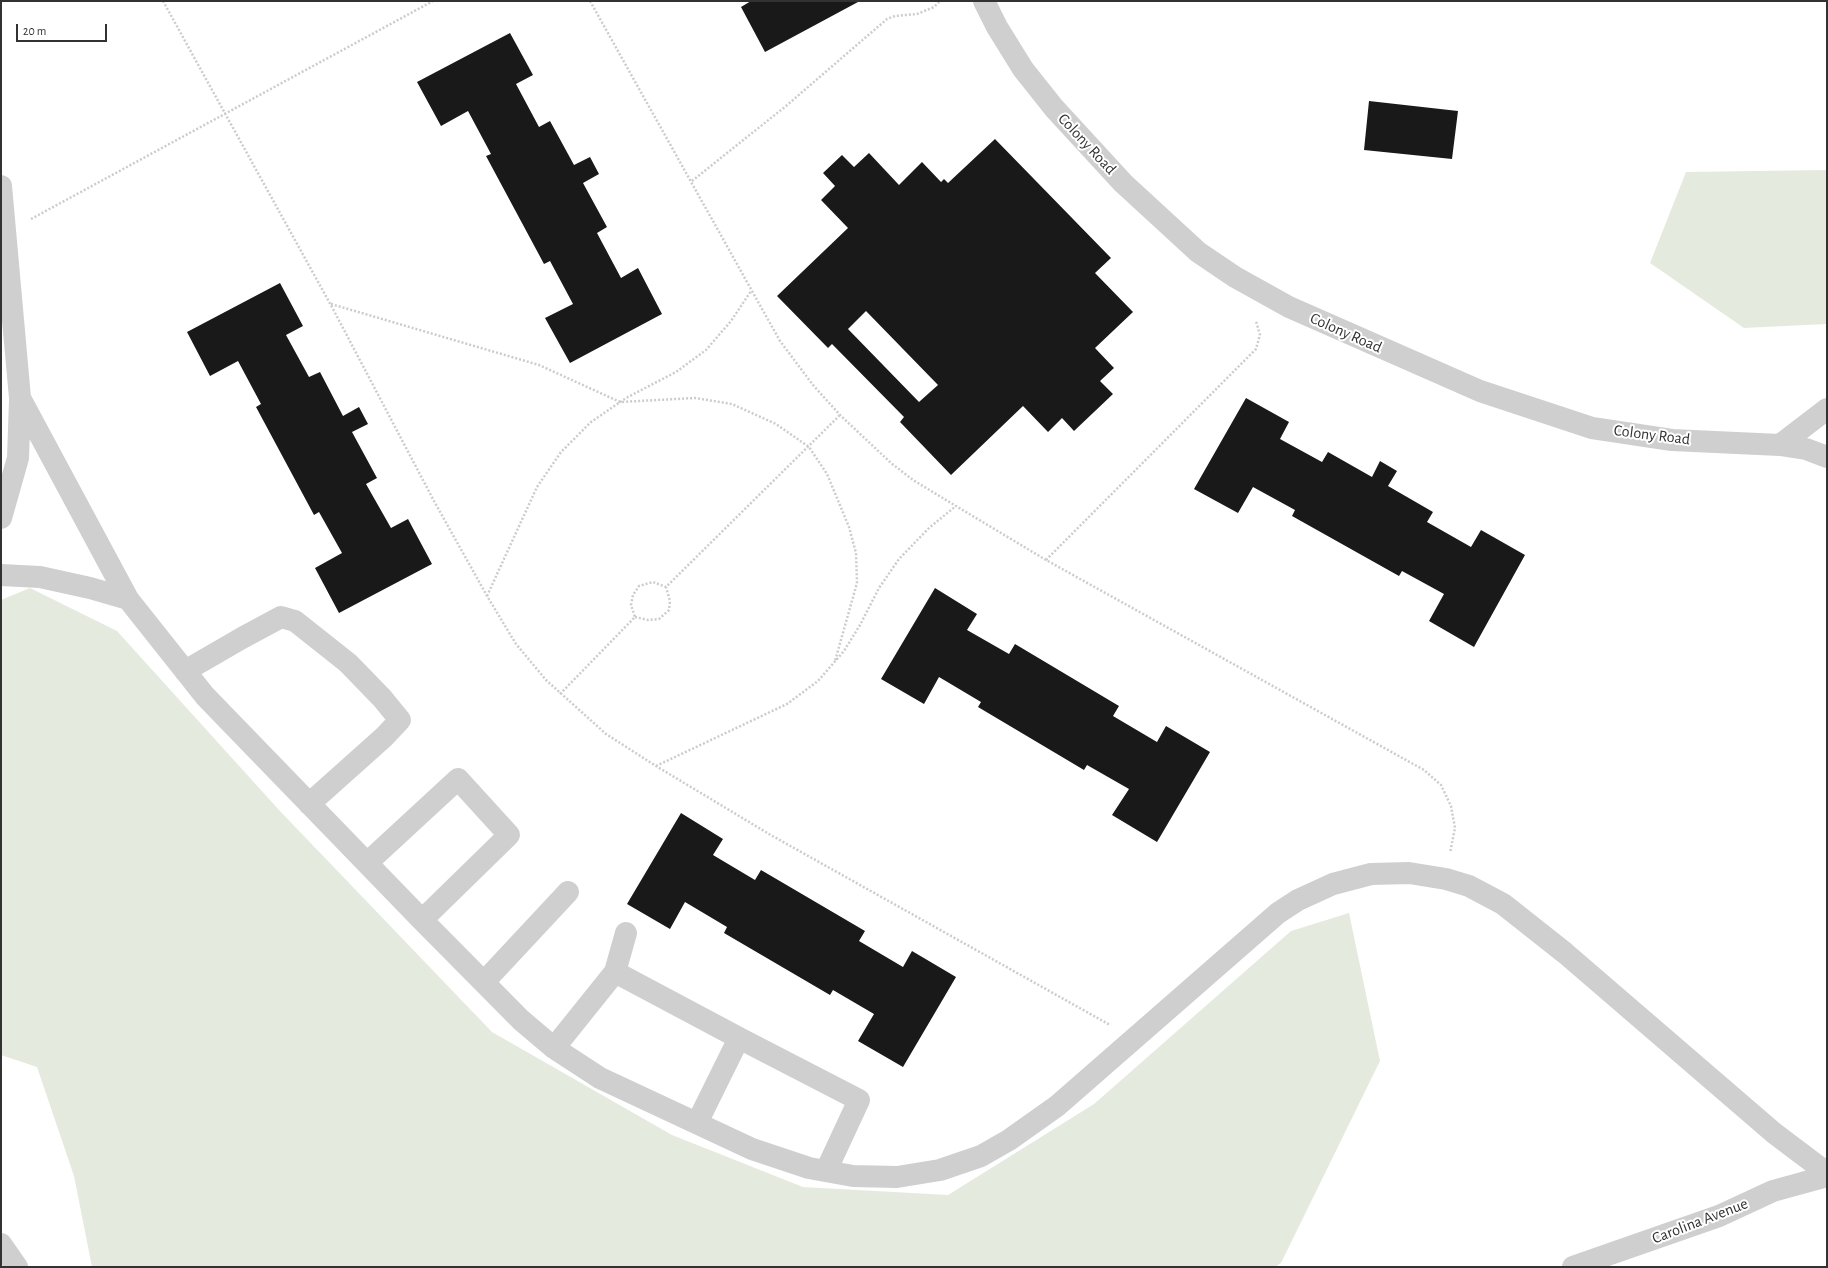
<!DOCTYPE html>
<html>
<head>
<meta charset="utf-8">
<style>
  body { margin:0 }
  #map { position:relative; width:1828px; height:1268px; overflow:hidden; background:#fff; font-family:"Alegreya Sans",sans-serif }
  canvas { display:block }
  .frame { position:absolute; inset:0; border:2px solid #323232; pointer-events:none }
  .scale { position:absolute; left:16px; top:24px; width:91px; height:18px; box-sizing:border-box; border:2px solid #323232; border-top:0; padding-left:5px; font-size:12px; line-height:14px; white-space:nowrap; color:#323232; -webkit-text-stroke:3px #fff; paint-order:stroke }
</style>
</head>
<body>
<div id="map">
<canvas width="1828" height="1268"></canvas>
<div class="frame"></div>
<div class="scale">20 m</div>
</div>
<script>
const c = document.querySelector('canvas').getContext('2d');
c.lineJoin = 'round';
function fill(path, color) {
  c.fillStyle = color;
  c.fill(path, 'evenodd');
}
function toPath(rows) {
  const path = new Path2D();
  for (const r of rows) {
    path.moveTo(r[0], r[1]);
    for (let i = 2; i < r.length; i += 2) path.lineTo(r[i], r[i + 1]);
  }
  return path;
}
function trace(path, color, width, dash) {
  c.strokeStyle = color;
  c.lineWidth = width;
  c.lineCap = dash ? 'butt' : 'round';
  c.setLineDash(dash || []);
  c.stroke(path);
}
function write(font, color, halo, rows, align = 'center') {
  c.font = font + ' "Alegreya Sans",sans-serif';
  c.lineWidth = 4;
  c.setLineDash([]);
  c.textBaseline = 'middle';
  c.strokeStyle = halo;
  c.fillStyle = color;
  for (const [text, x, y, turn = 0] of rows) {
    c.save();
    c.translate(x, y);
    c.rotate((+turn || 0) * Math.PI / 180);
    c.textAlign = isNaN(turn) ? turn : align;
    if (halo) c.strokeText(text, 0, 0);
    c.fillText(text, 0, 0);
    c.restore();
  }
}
const green = toPath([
  [1827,170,1827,324,1744,328,1650,263,1686,172],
  [30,588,117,631,279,810,492,1032,672,1135,803,1187,948,1195,1094,1104,1291,931,1349,913,1380,1061,1281,1263,1275,1267,92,1267,74,1176,37,1067,1,1055,1,600]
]);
const building = toPath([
  [751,1,857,1,858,2,765,52,741,7],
  [510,33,533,75,516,84,539,127,550,121,574,165,590,157,599,174,583,183,607,227,597,233,621,278,638,268,662,314,570,363,545,318,573,304,550,261,544,264,486,156,491,154,468,111,441,126,417,82],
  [1369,101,1458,111,1452,159,1364,150],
  [995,139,1111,258,1095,273,1133,312,1095,348,1114,368,1100,381,1113,394,1074,431,1062,418,1048,432,1023,406,951,475,900,422,904,417,832,344,828,348,777,296,848,228,821,200,835,186,823,173,842,155,854,167,869,153,899,185,922,162,941,182,944,179,948,183],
  [866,311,938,385,919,402,848,329],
  [280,283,303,326,286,335,309,377,320,372,343,416,359,407,368,424,352,432,377,478,366,484,391,528,408,519,432,564,339,613,315,568,342,553,319,512,314,515,256,407,261,404,238,361,210,376,187,332],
  [1246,398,1289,422,1280,439,1322,462,1328,452,1372,477,1380,461,1397,471,1388,486,1433,512,1427,522,1471,547,1481,530,1525,555,1474,647,1429,621,1444,594,1402,571,1399,576,1292,516,1295,510,1253,487,1238,513,1194,489],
  [935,588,977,614,967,630,1009,654,1015,644,1119,706,1113,716,1157,742,1166,726,1210,752,1157,842,1112,815,1129,789,1087,765,1084,770,978,707,981,702,939,677,924,704,881,679],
  [681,813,723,839,713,855,755,880,761,870,865,931,859,941,903,967,912,951,956,977,903,1067,858,1041,874,1014,833,990,830,995,724,933,727,927,685,902,670,929,627,904]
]);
const path = toPath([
  [163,1,333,309,434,501,487,596,516,644,546,680,606,734,656,766,769,834,1110,1025],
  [590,1,780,341,813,385,840,415,891,463,913,480,956,506,1046,560,1424,770,1441,785,1451,806,1455,828,1450,853],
  [692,181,786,106,887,19,895,16,917,14,934,7,940,1],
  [31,219,433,1],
  [331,304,539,365,620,402,695,398,732,404,776,424,809,447,827,474,849,527,856,553,857,583,835,661],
  [1046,560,1256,349,1260,335,1256,321],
  [487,596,537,487,561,452,591,422,626,398,676,372,706,350,731,321,751,291],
  [635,617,648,620,659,619,669,610,670,601,666,587],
  [560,694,635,617,631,605,633,595,639,586,653,582,666,587,840,415],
  [656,766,787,704,818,681,844,651,860,625,879,588,899,559,930,527,956,506]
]);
const minor = toPath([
  [984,1,997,27,1023,69,1054,108,1123,183,1198,252,1235,277,1289,307,1480,391,1592,428,1672,440,1780,445,1806,449,1827,457],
  [1,186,20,398,128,599,205,696,422,920,521,1020,554,1048,600,1078,752,1149,809,1168,853,1176,897,1177,940,1170,981,1156,1009,1140,1057,1106,1278,913,1298,900,1333,884,1371,874,1409,873,1446,879,1469,886,1503,904,1565,953,1774,1133,1827,1173],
  [1780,445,1827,409],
  [1,518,18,458,20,400],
  [1,575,40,577,90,588,128,599],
  [185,671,242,638,281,617,295,621,348,663,382,698,400,720,384,737,309,804],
  [367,863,458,779,509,835,422,920],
  [615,972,626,933],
  [484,982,568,892],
  [554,1048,615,972,739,1038],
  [697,1123,739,1038,859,1100,826,1171],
  [1,1244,17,1267],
  [1573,1267,1719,1216,1773,1191,1827,1176]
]);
const streetNames = [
  ["Colony Road",1087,144,47],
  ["Colony Road",1346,333,24],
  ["Colony Road",1652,435,7],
  ["Carolina Avenue",1700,1221,-21]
];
fill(green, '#e4ebde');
fill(building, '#191919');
trace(path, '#ccc', 2.5, [2, 2]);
trace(minor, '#cfcfcf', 22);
write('16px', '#323232', '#fff', streetNames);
</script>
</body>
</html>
